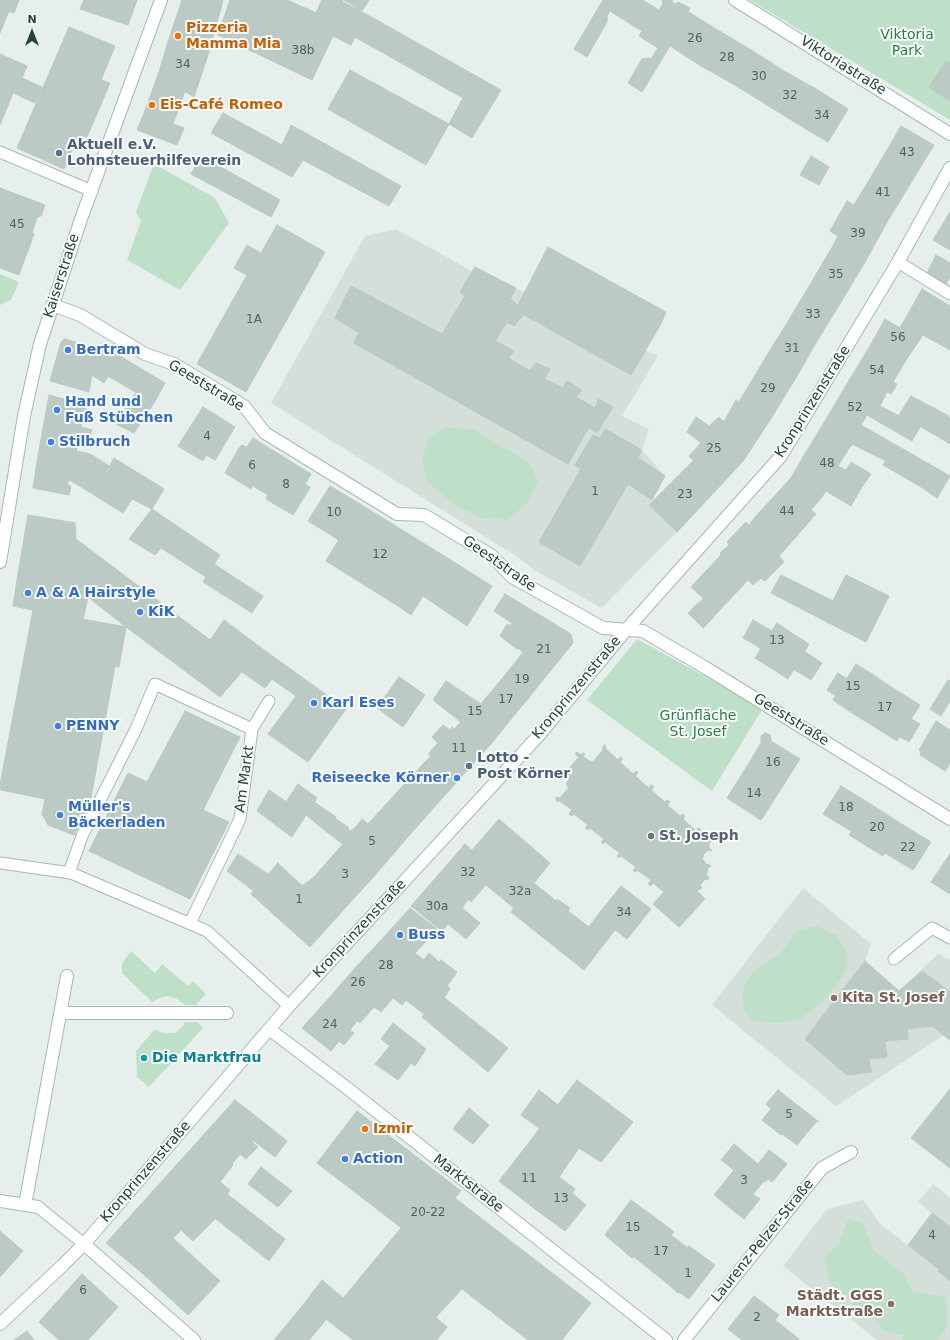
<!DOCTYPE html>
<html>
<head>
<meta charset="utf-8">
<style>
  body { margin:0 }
  #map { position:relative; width:950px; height:1340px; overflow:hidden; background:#e6efeb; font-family:"DejaVu Sans",sans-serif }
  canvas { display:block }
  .north { position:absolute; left:12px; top:12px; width:40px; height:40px; -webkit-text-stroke:3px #f7fbf9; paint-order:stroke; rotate:0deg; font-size:11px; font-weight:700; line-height:16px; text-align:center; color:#24423a }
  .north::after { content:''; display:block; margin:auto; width:14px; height:18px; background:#24423a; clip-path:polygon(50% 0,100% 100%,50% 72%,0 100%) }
</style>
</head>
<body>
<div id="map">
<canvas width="950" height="1340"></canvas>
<div class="north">N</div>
</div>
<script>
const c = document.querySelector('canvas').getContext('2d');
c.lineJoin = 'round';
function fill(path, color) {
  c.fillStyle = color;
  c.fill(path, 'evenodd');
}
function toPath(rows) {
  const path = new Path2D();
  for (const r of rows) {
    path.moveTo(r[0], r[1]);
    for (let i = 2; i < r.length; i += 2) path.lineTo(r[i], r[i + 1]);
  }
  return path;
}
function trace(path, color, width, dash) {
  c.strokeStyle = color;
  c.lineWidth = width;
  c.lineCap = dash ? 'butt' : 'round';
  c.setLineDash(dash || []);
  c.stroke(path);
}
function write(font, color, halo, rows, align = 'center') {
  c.font = font + ' "DejaVu Sans",sans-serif';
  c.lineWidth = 4;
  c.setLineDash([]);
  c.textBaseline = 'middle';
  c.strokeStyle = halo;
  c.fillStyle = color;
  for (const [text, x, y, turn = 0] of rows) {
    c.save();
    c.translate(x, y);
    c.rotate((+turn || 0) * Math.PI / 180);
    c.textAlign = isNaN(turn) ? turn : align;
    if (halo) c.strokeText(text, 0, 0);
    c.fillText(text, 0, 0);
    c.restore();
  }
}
const built = toPath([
  [396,229,472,271,475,267,525,293,658,356,622,416,649,429,642,450,665,476,649,505,677,532,602,608,536,571,516,556,271,403,365,236],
  [803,888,871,944,865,961,899,991,938,954,950,960,950,1040,943,1036,836,1106,712,1005],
  [933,1184,950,1198,950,1227,918,1202],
  [863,1200,881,1225,939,1268,950,1254,950,1340,877,1340,783,1266,827,1209]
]);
const green = toPath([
  [750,0,950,0,950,120],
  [154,164,215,198,229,223,180,290,127,260,141,221,136,212],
  [0,274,19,282,11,300,0,305],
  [446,427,472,429,530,463,538,482,528,502,508,520,482,518,458,507,428,483,422,463,428,438],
  [637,639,763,708,712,791,587,700],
  [817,926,837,936,847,952,847,968,838,983,825,999,801,1019,777,1023,753,1021,745,1012,742,996,746,981,755,970,780,954,797,930],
  [131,951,155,973,162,964,188,986,193,981,206,994,196,1005,185,1005,177,999,168,996,160,998,152,1002,122,973,122,963],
  [185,1022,197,1022,203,1028,149,1087,137,1077,136,1051,155,1029,163,1033,175,1033,183,1026],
  [848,1219,864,1224,874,1251,904,1274,912,1291,945,1297,947,1313,946,1329,937,1340,903,1340,903,1335,883,1331,874,1317,855,1312,852,1300,829,1283,824,1257,839,1244]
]);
const building = toPath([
  [0,0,19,0,14,13,0,8,0,0],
  [84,0,137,0,128,25,80,9,84,0],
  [182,0,222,0,223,1,208,55,168,42,182,0],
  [230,0,287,0,335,21,343,2,366,14,351,45,333,36,312,80,218,35,230,0],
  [322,0,343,0,335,21,316,13,322,0],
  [344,0,369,0,362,11,344,0],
  [603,0,642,0,651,5,637,28,610,11,607,16,607,22,587,57,574,49,603,0],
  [662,0,672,0,672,2,676,4,678,2,690,8,688,12,690,13,642,92,628,83,642,59,649,58,651,59,658,48,639,36,642,31,637,28,651,5,659,10,663,4,662,0],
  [0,8,9,11,0,33,0,8],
  [690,13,721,32,701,66,670,46,690,13],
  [366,14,501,90,472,138,449,124,463,98,355,37,366,14],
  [69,27,115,46,101,80,110,83,87,137,78,135,64,169,17,148,69,27],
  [721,32,753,51,733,84,701,66,721,32],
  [168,42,208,55,194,97,158,75,168,42],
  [753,51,784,71,764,103,733,84,753,51],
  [0,54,27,66,22,78,42,87,35,103,13,93,0,125,0,54],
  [946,61,950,63,950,101,929,87,946,61],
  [350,70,449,124,426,165,328,109,350,70],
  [784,71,816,89,796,123,764,103,784,71],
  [158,75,185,91,172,127,143,116,158,75],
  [816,89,848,109,828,142,796,123,816,89],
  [223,113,282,145,291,125,401,186,389,206,303,160,292,177,211,133,223,113],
  [143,116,172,127,173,124,184,128,177,145,137,130,143,116],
  [901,126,934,145,912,181,880,162,901,126],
  [201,156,280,200,271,217,191,174,201,156],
  [811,156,829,167,819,185,800,175,811,156],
  [880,162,912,181,886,224,854,205,880,162],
  [0,188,45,205,41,216,37,217,32,233,34,234,19,275,0,268,0,188],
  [847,201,886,224,865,262,834,244,838,236,830,231,847,201],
  [950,212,950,250,933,240,950,212],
  [277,225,325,252,246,392,197,364,247,275,234,268,247,245,261,253,277,225],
  [834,244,865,262,838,307,808,288,834,244],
  [548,247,666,312,661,324,631,375,514,309,518,305,548,247],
  [936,255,950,263,950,277,946,284,927,273,936,255],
  [475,267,516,288,510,299,518,305,514,309,524,314,514,326,507,322,495,341,514,351,508,358,530,371,536,363,550,369,544,379,563,388,567,381,582,390,576,397,595,408,599,399,613,407,597,433,589,427,568,464,354,343,359,333,335,318,351,286,442,334,465,296,460,292,475,267],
  [808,288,838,307,817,341,787,323,808,288],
  [922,289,950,306,950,350,923,335,904,321,922,289],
  [885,319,900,328,904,321,923,335,906,360,873,341,885,319],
  [787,323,817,341,797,376,766,357,787,323],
  [64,339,98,348,100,344,165,383,154,403,108,376,104,383,92,375,89,392,50,381,61,342,64,339],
  [873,341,906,360,893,382,897,384,891,394,887,392,880,406,845,387,873,341],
  [766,357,797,376,770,420,739,402,766,357],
  [845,387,880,406,872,418,867,415,861,425,831,411,845,387],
  [136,392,154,403,134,433,116,424,136,392],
  [49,395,87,405,81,427,92,430,87,446,78,444,76,451,90,454,111,467,102,480,74,463,38,456,49,395],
  [911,396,949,416,937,436,899,415,911,396],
  [736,400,770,420,744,460,709,426,719,417,724,422,736,400],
  [880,406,920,427,912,441,872,418,880,406],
  [203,407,235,427,215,460,206,455,203,461,178,446,203,407],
  [831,411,861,425,896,445,886,461,852,444,846,453,816,436,831,411],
  [696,417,709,426,744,460,720,486,689,456,701,443,687,432,696,417],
  [948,417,950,419,950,444,937,436,948,417],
  [605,429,642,450,638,458,665,476,652,500,628,484,580,566,539,542,581,469,575,465,593,435,600,438,605,429],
  [816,436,846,453,838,466,846,470,851,462,871,474,860,490,803,457,816,436],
  [253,438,282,456,261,491,253,486,251,489,225,473,239,448,242,445,247,447,253,438],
  [896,445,929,464,918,485,883,465,896,445],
  [38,456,74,463,132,499,123,513,70,480,67,484,71,487,69,495,33,488,38,456],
  [282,456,311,474,305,484,310,487,308,491,293,515,266,499,268,495,261,491,282,456],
  [803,457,860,490,851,506,826,491,822,497,791,478,803,457],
  [114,458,164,489,152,509,132,499,102,480,114,458],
  [694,460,720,486,677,532,649,505,694,460],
  [929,464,950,476,937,498,918,485,929,464],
  [791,478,822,497,811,510,816,514,788,546,756,516,791,478],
  [330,486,360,504,339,540,308,521,330,486],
  [360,504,433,549,398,606,326,561,360,504],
  [152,509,220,555,206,577,161,548,155,555,129,539,152,509],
  [28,515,75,523,76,539,210,640,245,668,220,697,126,627,70,583,18,574,28,515],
  [756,516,788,546,779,556,784,562,765,581,761,578,753,585,720,553,729,545,727,542,746,522,749,525,756,516],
  [433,549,492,586,467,626,423,596,411,615,398,606,433,549],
  [721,555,748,580,733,596,706,571,721,555],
  [214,564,263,596,252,613,203,582,214,564],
  [706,571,733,596,718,612,691,587,706,571],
  [18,574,70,583,88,597,83,620,13,606,18,574],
  [781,575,833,601,823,620,771,593,781,575],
  [846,575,889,596,866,642,823,620,846,575],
  [505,594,543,617,517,649,500,636,507,624,510,626,512,623,494,611,505,594],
  [703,599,718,612,710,621,695,606,703,599],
  [695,606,710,621,703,628,688,613,695,606],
  [33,610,126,627,119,667,115,666,90,803,74,835,48,825,42,814,45,799,1,790,0,785,33,610],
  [543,617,571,634,573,643,543,680,517,660,523,652,518,648,543,617],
  [224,620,260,647,245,668,210,640,224,620],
  [753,620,763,626,752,643,743,638,753,620],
  [777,623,793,634,771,668,755,658,777,623],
  [763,626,772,631,761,649,752,643,763,626],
  [793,634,809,644,788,679,771,668,793,634],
  [260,647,346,709,308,762,268,734,296,696,272,679,265,688,242,672,260,647],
  [805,652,813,657,802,674,794,670,805,652],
  [813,657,822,663,811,680,802,674,813,657],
  [517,660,543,680,527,700,501,680,517,660],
  [856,664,872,674,849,711,833,700,856,664],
  [838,673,847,679,836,696,827,690,838,673],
  [872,674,888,685,865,721,849,711,872,674],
  [399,677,425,695,403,727,377,708,399,677],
  [501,680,527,700,511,719,485,699,501,680],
  [948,680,950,681,950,701,941,716,930,709,948,680],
  [446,681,481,704,485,699,511,719,490,745,433,700,446,681],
  [888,685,904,695,881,731,865,721,888,685],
  [904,695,920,705,897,741,881,731,904,695],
  [185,711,240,737,203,810,229,822,190,899,89,851,128,773,147,782,185,711],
  [911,719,920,724,909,742,900,737,911,719],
  [936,721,950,730,950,763,945,771,920,755,921,752,919,750,936,721],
  [461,722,490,745,454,785,424,763,431,756,428,754,438,743,432,737,443,725,450,730,452,727,454,729,461,722],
  [765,733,770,735,771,741,800,759,781,789,746,768,761,743,761,736,765,733],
  [605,745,606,749,618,760,620,757,623,759,620,762,633,774,636,771,638,773,635,776,649,788,651,785,654,787,651,790,665,802,667,800,670,802,667,805,680,816,683,814,685,816,683,819,696,831,698,828,701,830,698,833,708,841,710,840,711,842,709,843,709,848,712,850,711,851,708,850,703,855,704,856,702,859,707,865,708,864,711,866,708,868,706,876,709,877,708,880,705,879,700,885,702,888,697,891,705,899,679,927,653,904,664,892,653,883,651,886,648,884,651,880,637,870,635,872,633,870,636,867,621,856,619,858,617,856,620,853,605,842,603,844,601,842,604,839,590,828,588,830,585,828,588,825,574,814,572,816,569,814,572,810,560,801,556,801,556,797,560,798,569,788,567,786,567,782,569,780,565,777,562,780,560,778,563,775,559,772,561,770,565,773,579,757,575,754,577,752,581,755,583,753,585,754,583,756,589,761,593,762,603,750,603,746,605,745],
  [424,763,454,785,406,839,378,813,424,763],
  [746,768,781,789,761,820,727,798,746,768],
  [298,784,317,798,306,815,286,802,298,784],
  [841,786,869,803,851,831,823,814,841,786],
  [269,790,306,815,292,837,257,811,269,790],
  [314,802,336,817,327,832,306,815,314,802],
  [869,803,903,825,883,856,849,835,869,803],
  [378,813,406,839,376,874,343,844,327,832,336,819,348,827,349,831,354,829,362,819,368,824,378,813],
  [499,819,550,863,534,883,556,901,557,899,570,908,568,911,589,927,597,916,615,930,584,970,511,912,514,908,486,885,497,872,472,850,499,819],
  [903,825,931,842,913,870,885,853,903,825],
  [343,844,376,874,347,906,314,877,343,844],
  [465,844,497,872,471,902,439,874,465,844],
  [238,854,268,874,254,891,227,871,238,854],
  [950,854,950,894,931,882,950,854],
  [278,863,302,886,314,877,347,906,310,947,251,894,278,863],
  [439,874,468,900,462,908,480,923,466,939,448,924,442,931,411,906,439,874],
  [621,886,651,909,627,939,597,916,621,886],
  [410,908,437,929,428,939,402,917,410,908],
  [402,917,428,939,415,953,424,960,429,953,439,962,429,974,383,938,402,917],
  [383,938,416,964,400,983,402,986,393,998,355,968,383,938],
  [441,960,457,972,447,986,430,973,441,960],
  [865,961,899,991,922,971,950,992,950,1040,932,1026,907,1029,908,1039,885,1041,887,1057,869,1059,871,1072,847,1075,805,1039,865,961],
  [416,964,450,988,444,998,441,995,424,1014,406,1000,402,1005,393,998,402,986,400,983,416,964],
  [355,968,393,998,381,1012,374,1007,360,1023,329,998,355,968],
  [441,995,508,1048,488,1072,422,1017,441,995],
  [329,998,357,1021,350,1030,354,1033,344,1045,339,1041,331,1051,302,1028,329,998],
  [393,1023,426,1049,415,1066,381,1039,393,1023],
  [390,1046,411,1063,398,1080,375,1064,390,1046],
  [577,1080,633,1122,601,1162,579,1148,559,1177,524,1149,577,1080],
  [950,1089,950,1168,911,1138,950,1089],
  [539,1090,558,1105,540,1129,521,1115,539,1090],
  [778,1090,819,1122,817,1121,797,1145,782,1134,781,1135,762,1120,771,1109,766,1104,778,1090],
  [235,1100,267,1125,252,1142,258,1147,246,1159,240,1154,232,1164,233,1165,220,1182,230,1190,227,1194,221,1200,214,1195,202,1208,215,1219,193,1241,181,1230,141,1272,106,1243,235,1100],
  [469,1108,489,1125,473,1144,453,1129,469,1108],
  [357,1111,461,1191,455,1198,591,1303,562,1340,528,1340,409,1248,416,1239,317,1163,357,1111],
  [267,1125,287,1141,275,1157,254,1141,267,1125],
  [734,1144,758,1164,769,1150,787,1164,772,1182,768,1179,765,1182,764,1181,753,1194,760,1199,744,1219,714,1195,734,1170,721,1160,734,1144],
  [524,1149,559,1177,535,1209,499,1181,524,1149],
  [261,1167,292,1191,278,1207,248,1184,261,1167],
  [559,1177,575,1189,572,1193,586,1205,565,1231,535,1209,559,1177],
  [227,1194,285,1239,269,1261,202,1208,214,1195,221,1200,227,1194],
  [631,1200,661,1222,634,1257,632,1258,605,1235,631,1200],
  [932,1213,950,1227,950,1254,939,1269,908,1245,932,1213],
  [661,1222,674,1232,671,1235,688,1248,663,1280,634,1257,661,1222],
  [401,1228,416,1239,409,1248,462,1289,436,1317,405,1291,366,1340,353,1340,326,1319,401,1228],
  [0,1231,23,1251,0,1277,0,1231],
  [173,1238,220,1281,188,1315,141,1272,173,1238],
  [689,1246,715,1265,689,1299,679,1292,678,1293,663,1280,689,1246],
  [950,1256,950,1281,938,1271,950,1256],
  [82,1274,118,1307,88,1340,59,1340,39,1322,82,1274],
  [322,1280,343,1298,321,1326,300,1309,322,1280],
  [405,1291,447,1327,437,1340,366,1340,405,1291],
  [754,1296,779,1315,760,1340,742,1340,728,1329,754,1296],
  [300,1309,321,1326,309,1340,274,1340,300,1309],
  [775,1320,799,1339,798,1340,760,1340,775,1320],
  [27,1331,34,1340,14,1340,27,1331]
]);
const lane = toPath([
  [0,152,92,191],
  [898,262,950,294],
  [0,863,71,873,207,931,289,1006],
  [69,873,82,836,136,729,155,684,252,729],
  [190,923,240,819,252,729,269,701],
  [894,959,932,928,950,938],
  [38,1207,84,1244]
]);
const street = toPath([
  [735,0,950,134],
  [53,305,80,315,145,354,174,364,244,406,265,433,397,514,424,515,492,556,512,577,603,628,643,631,706,668,950,819],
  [0,562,24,416,40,344,81,219,161,0],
  [60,1013,227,1013],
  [269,1029,347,1088,666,1340],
  [0,1201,38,1207],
  [25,1205,67,976],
  [84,1244,194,1340],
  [0,1324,63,1265,84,1244,289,1006,540,734,626,630,781,456,898,262,950,168],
  [684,1340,822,1168,851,1152]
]);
const markers = [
  [178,36,4,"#e8710a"],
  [152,105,4,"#e8710a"],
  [59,153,4,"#5c6f8a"],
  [68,350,4,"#3f7fe0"],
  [57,410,4,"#3f7fe0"],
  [51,442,4,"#3f7fe0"],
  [28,593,4,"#3f7fe0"],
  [140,612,4,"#3f7fe0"],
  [314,703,4,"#3f7fe0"],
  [58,726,4,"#3f7fe0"],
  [469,766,4,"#5c6f8a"],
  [457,778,4,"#3f7fe0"],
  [60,815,4,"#3f7fe0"],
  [651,836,4,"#6b7280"],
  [400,935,4,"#3f7fe0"],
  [834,998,4,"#8d6e63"],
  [144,1058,4,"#0f9aa8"],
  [365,1129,4,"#e8710a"],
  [345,1159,4,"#3f7fe0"],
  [891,1304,4,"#8d6e63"]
];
const numberNames = [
  ["26",695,39],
  ["38b",303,51],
  ["28",727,58],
  ["34",183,65],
  ["30",759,77],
  ["32",790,96],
  ["34",822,116],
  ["43",907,153],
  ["41",883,193],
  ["45",17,225],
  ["39",858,234],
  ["35",836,275],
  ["33",813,315],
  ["1A",254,320],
  ["56",898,338],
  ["31",792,349],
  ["54",877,371],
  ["29",768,389],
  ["52",855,408],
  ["4",207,437],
  ["25",714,449],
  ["48",827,464],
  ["6",252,466],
  ["8",286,485],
  ["1",595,492],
  ["23",685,495],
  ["44",787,512],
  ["10",334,513],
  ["12",380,555],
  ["13",777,641],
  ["21",544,650],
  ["19",522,680],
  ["15",853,687],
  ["17",506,700],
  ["17",885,708],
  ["15",475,712],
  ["11",459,749],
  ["16",773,763],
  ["14",754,794],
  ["18",846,808],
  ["20",877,828],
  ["5",372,842],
  ["22",908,848],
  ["32",468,873],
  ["3",345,875],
  ["32a",520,892],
  ["1",299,900],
  ["30a",437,907],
  ["34",624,913],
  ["28",386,966],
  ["26",358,983],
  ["24",330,1025],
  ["5",789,1115],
  ["11",529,1179],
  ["3",744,1181],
  ["13",561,1199],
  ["20-22",428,1213],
  ["15",633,1228],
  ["4",932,1236],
  ["17",661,1252],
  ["1",688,1274],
  ["6",83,1291],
  ["2",757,1318]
];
const foodNames = [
  ["Pizzeria",186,28],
  ["Mamma Mia",186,44],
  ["Eis-Café Romeo",160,105],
  ["Izmir",373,1129]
];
const parkNames = [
  ["Viktoria",907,35],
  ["Park",907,51],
  ["Grünfläche",698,716],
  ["St. Josef",698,732]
];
const streetNames = [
  ["Viktoriastraße",843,66,32],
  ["Kaiserstraße",62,276,-72],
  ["Geeststraße",206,386,31],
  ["Kronprinzenstraße",813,402,-58],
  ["Geeststraße",499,564,35],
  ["Kronprinzenstraße",577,688,-50],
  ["Geeststraße",791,720,32],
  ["Am Markt",245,779,-82],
  ["Kronprinzenstraße",360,929,-47],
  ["Kronprinzenstraße",146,1172,-49],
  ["Marktstraße",468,1184,38],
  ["Laurenz-Pelzer-Straße",763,1241,-51]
];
const serviceNames = [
  ["Aktuell e.V.",67,145],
  ["Lohnsteuerhilfeverein",67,161],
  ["Lotto -",477,758],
  ["Post Körner",477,774]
];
const shopNames = [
  ["Bertram",76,350],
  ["Hand und",65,402],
  ["Fuß Stübchen",65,418],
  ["Stilbruch",59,442],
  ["A & A Hairstyle",36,593],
  ["KiK",148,612],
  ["Karl Eses",322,703],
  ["PENNY",66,726],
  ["Reiseecke Körner",449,778,"right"],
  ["Müller's",68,807],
  ["Bäckerladen",68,823],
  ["Buss",408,935],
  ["Action",353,1159]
];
const worshipNames = [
  ["St. Joseph",659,836]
];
const educationNames = [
  ["Kita St. Josef",842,998],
  ["Städt. GGS",883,1296,"right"],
  ["Marktstraße",883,1312,"right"]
];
const cultureNames = [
  ["Die Marktfrau",152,1058]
];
fill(built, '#d4dfda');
fill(green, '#bfe0c8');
fill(building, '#bbcac4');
trace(building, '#b8c9c2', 1);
trace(lane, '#a8b8b2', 13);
trace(street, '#a8b8b2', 14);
trace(lane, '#fff', 11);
trace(street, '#fff', 12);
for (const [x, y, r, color] of markers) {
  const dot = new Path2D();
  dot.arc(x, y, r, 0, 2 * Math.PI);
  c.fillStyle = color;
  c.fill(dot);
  trace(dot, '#f7fbf9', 1.5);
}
write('12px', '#4a645c', null, numberNames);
write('bold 14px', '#c56008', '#f7fbf9', foodNames, 'left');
write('14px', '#2d7a4b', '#f7fbf9', parkNames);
write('14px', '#24423a', '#f7fbf9', streetNames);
write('bold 14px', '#4e5e75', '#f7fbf9', serviceNames, 'left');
write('bold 14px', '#366cbe', '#f7fbf9', shopNames, 'left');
write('bold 14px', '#5b616d', '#f7fbf9', worshipNames, 'left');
write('bold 14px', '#785e54', '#f7fbf9', educationNames, 'left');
write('bold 14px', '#0d838f', '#f7fbf9', cultureNames, 'left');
</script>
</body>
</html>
